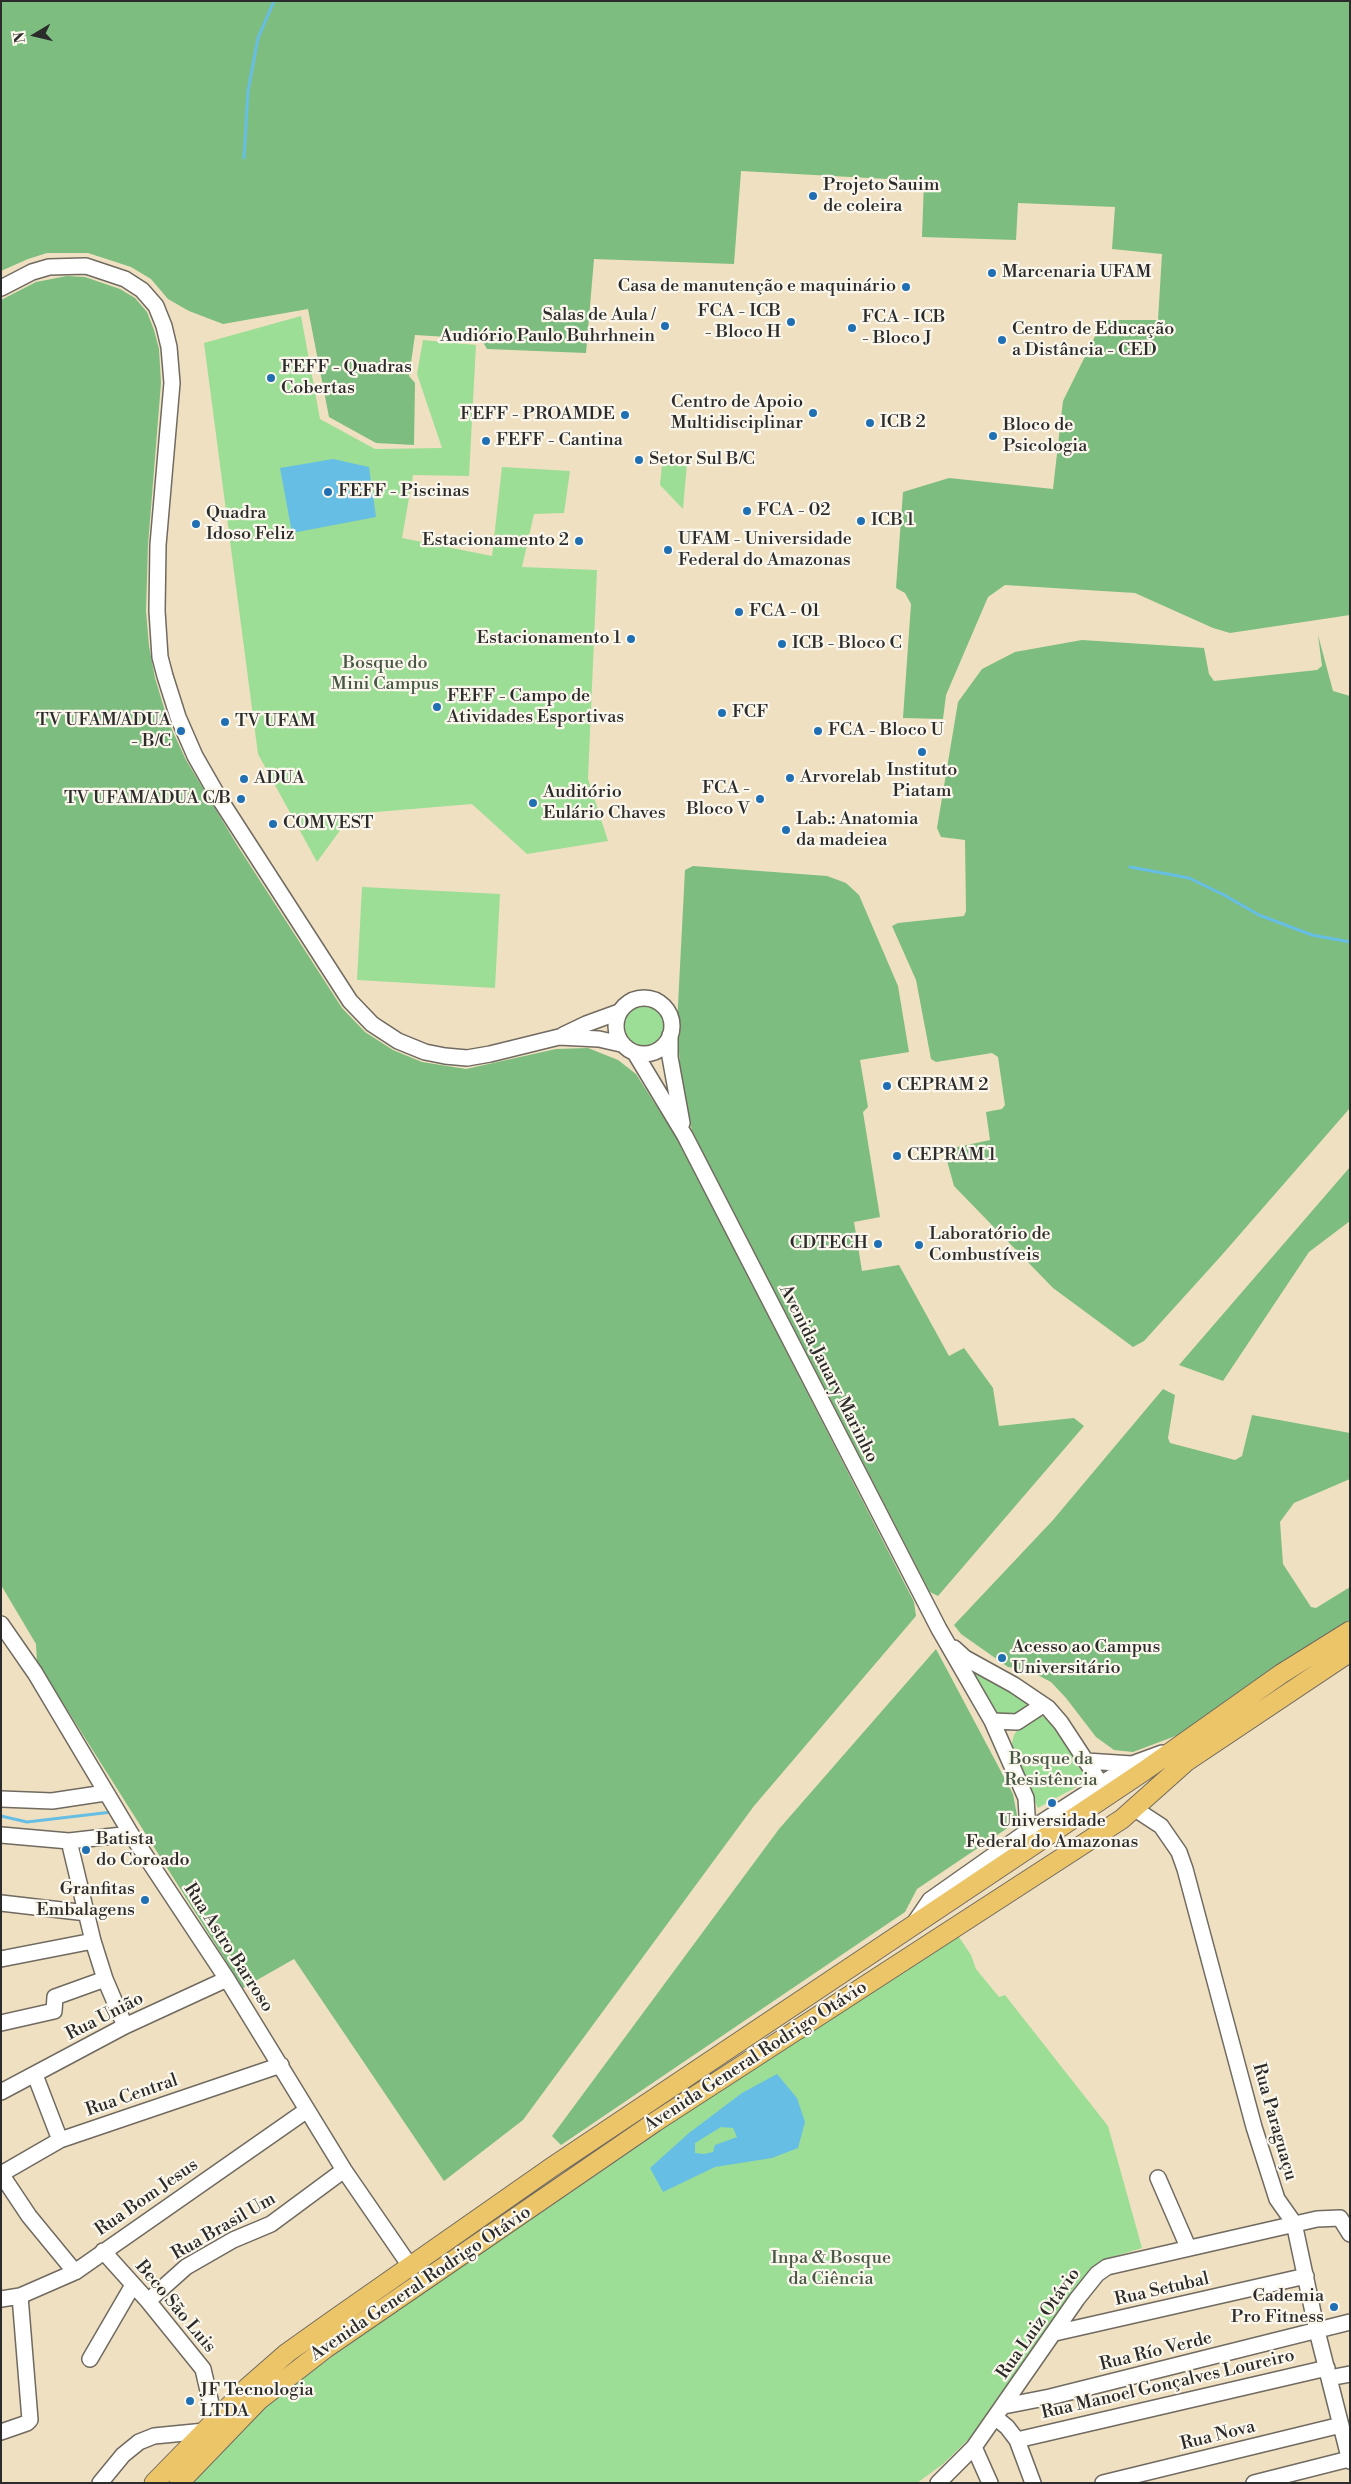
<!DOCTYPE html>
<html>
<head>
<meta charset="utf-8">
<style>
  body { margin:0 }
  #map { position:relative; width:1351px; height:2484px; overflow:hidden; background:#efe0c1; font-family:"Libre Bodoni",serif }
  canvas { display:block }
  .frame { position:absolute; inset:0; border:2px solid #2b2b2b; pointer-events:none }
  .north { position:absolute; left:10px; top:10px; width:50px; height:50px; -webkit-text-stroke:4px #fbf7ec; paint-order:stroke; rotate:261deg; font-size:14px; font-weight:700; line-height:20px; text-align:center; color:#2b2b2b }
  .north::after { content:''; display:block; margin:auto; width:18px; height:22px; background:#2b2b2b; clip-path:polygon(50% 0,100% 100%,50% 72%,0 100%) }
</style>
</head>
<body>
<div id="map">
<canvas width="1351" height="2484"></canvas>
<div class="frame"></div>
<div class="north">N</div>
</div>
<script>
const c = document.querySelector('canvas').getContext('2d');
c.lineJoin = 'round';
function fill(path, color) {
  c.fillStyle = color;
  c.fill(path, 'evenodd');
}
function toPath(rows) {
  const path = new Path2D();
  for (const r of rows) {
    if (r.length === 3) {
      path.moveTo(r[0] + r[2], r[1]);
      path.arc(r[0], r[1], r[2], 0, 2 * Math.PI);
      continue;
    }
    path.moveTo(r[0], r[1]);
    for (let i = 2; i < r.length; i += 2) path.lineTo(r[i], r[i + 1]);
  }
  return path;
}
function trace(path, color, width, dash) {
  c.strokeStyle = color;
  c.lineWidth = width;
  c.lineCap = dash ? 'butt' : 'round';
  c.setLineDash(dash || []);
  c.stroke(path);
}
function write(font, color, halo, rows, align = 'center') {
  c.font = font + ' "Libre Bodoni",serif';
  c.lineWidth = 4.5;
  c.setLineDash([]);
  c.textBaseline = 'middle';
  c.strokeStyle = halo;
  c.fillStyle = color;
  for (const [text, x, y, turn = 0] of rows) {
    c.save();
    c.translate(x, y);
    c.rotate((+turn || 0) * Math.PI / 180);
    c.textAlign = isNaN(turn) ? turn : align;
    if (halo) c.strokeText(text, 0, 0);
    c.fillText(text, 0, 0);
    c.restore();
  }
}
const green = toPath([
  [301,316,320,419,375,449,442,448,417,374,423,340,476,345,469,476,413,475,402,538,492,556,502,467,570,471,564,513,534,514,522,567,597,570,588,779,608,841,527,854,472,804,352,814,317,862,258,754,204,343],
  [677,455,687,463,683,509,660,485,662,465],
  [362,887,500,894,495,988,357,980],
  [644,1026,20],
  [969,1663,1028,1702,1023,1710,1015,1716,999,1718,966,1666],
  [1040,1716,1051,1718,1089,1780,1038,1808,1011,1747,1014,1735,1018,1729,1027,1721],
  [957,1934,971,1955,976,1969,999,1997,1005,1995,1108,2126,1142,2248,1106,2259,1099,2264,977,2431,943,2464,917,2483,189,2483,263,2408,306,2375,639,2141]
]);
const forest = toPath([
  [1,1,1350,1,1350,615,1230,633,1213,628,1135,593,1005,585,988,597,946,695,943,719,903,718,911,604,905,593,896,588,903,492,949,478,1053,489,1063,401,1103,320,1158,320,1162,254,1112,249,1115,207,1018,203,1016,240,922,237,924,181,741,171,734,264,594,259,586,353,487,349,481,339,415,335,409,376,415,383,414,445,376,443,329,417,308,309,223,324,189,311,168,299,151,279,131,267,88,253,47,253,28,259,1,271],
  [67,276,85,277,120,289,135,298,147,312,154,330,159,349,161,383,148,545,146,611,149,646,155,678,168,721,186,760,237,845,342,1008,365,1032,393,1050,422,1062,466,1069,556,1049,588,1048,618,1060,636,1074,680,1143,914,1602,916,1616,754,1806,523,2120,444,2181,294,1959,243,1988,37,1662,36,1644,1,1585,1,300,36,282],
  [1318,635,1333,691,1350,696,1350,1108,1221,1256,1144,1341,1133,1347,1053,1288,954,1186,944,1150,990,1140,986,1112,1002,1109,1005,1105,998,1057,992,1053,936,1062,931,1059,916,980,892,926,898,923,964,916,966,911,965,840,941,837,937,828,958,702,982,669,1015,652,1082,640,1204,648,1209,674,1214,681,1317,670,1322,666],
  [693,866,827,876,846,883,859,895,898,986,909,1052,860,1060,868,1107,863,1112,880,1217,854,1222,862,1271,899,1265,949,1356,964,1348,993,1388,999,1426,1074,1418,1084,1426,938,1596,930,1592,693,1134,682,1094,677,1024,685,870],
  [1350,1167,1350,1221,1309,1252,1223,1381,1179,1365],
  [1163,1389,1175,1395,1168,1438,1170,1443,1235,1460,1242,1456,1252,1415,1350,1433,1350,1479,1294,1503,1280,1522,1283,1564,1311,1607,1316,1608,1350,1587,1350,1620,1178,1735,1133,1752,1114,1750,1096,1737,1066,1698,1051,1682,1030,1671,1008,1667,961,1634,954,1625,1053,1520],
  [936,1649,1013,1794,1018,1821,917,1889,905,1912,561,2145,552,2136,779,1829]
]);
const water = toPath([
  [333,459,369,467,376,517,292,533,280,468],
  [777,2074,797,2098,805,2122,798,2148,772,2158,715,2167,663,2192,650,2168,689,2133,742,2093],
  [721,2127,733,2128,737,2137,715,2145,713,2152,704,2154,695,2153,695,2143]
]);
const stream = toPath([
  [244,158,248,91,258,38,274,1],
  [1130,867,1189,878,1224,895,1259,915,1312,935,1350,942],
  [1,1816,27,1822,112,1812]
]);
const minor = toPath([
  [1,288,32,272,49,267,86,266,125,279,142,290,156,306,164,326,169,347,172,383,158,545,157,611,160,657,165,676,178,717,195,756,219,798,350,1001,372,1024,398,1041,425,1052,445,1056,467,1058,490,1054,559,1037,599,1039,621,1044],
  [644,1026,28],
  [563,1035,586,1024,619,1012],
  [670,1035,670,1057,682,1123],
  [635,1053,685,1136,939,1629,992,1721,1026,1798,1028,1831],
  [1,1624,35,1673,131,1834,227,1979,344,2170,410,2266],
  [954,1648,965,1658,1014,1685,1048,1708,1061,1723,1101,1784],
  [992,1721,1017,1722,1043,1705],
  [1086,1761,1132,1764],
  [1,1799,52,1801,105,1793],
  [1135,1809,1161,1826,1179,1852,1185,1869,1254,2127,1277,2199,1294,2223,1317,2331,1350,2461],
  [1,1835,69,1841,131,1834],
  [69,1841,93,1941,105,1979,125,2026],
  [1,1903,87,1913],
  [915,1922,930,1900,1028,1831,1132,1764,1162,1753],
  [1,1959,93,1941],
  [1,2023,54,2011,55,1997,105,1979],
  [35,2075,60,2140],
  [1,2092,125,2026,227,1979],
  [1,2174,60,2140,281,2065],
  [1,2174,29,2216,75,2272],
  [1158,2178,1188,2247],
  [103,2251,148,2301,203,2369,215,2421],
  [1,2299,20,2296,75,2272,307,2110],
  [148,2301,186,2267,233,2240,271,2224,344,2170],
  [1055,2333,1306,2276],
  [90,2359,133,2285],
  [1329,2378,1350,2374],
  [1004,2406,1050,2397,1350,2322],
  [996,2418,1007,2427,1017,2440,1033,2483],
  [1,2432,27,2423,30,2420,20,2296],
  [1017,2440,1327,2368],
  [974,2447,990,2483],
  [100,2483,123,2455,139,2442,154,2436,205,2431],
  [938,2483,974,2447,1077,2299,1097,2274,1107,2267,1317,2219,1340,2218,1350,2234],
  [1103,2483,1341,2425],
  [1254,2483,1349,2459]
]);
const major = toPath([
  [154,2483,247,2388,287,2353,332,2321,552,2167,1144,1771,1281,1674,1350,1631],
  [179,2483,259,2400,326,2348,655,2122,1122,1819,1187,1761,1350,1652]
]);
const markers = [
  [813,196,5,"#1f6fb2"],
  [992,273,5,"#1f6fb2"],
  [906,287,5,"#1f6fb2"],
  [791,322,5,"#1f6fb2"],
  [665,326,5,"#1f6fb2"],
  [852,328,5,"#1f6fb2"],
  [1002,340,5,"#1f6fb2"],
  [271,378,5,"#1f6fb2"],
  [813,413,5,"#1f6fb2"],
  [625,415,5,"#1f6fb2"],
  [870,423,5,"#1f6fb2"],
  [993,436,5,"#1f6fb2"],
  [486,441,5,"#1f6fb2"],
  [639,460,5,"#1f6fb2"],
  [328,492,5,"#1f6fb2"],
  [747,511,5,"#1f6fb2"],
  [861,521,5,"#1f6fb2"],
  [196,524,5,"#1f6fb2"],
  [579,541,5,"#1f6fb2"],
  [668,550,5,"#1f6fb2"],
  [739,612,5,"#1f6fb2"],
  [631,639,5,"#1f6fb2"],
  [782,644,5,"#1f6fb2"],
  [437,707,5,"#1f6fb2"],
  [722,713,5,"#1f6fb2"],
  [225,722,5,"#1f6fb2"],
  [181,731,5,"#1f6fb2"],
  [818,731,5,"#1f6fb2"],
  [922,752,5,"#1f6fb2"],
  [790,778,5,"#1f6fb2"],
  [244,779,5,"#1f6fb2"],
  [241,799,5,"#1f6fb2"],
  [760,799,5,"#1f6fb2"],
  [533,803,5,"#1f6fb2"],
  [273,824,5,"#1f6fb2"],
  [786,830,5,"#1f6fb2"],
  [887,1086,5,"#1f6fb2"],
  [897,1156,5,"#1f6fb2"],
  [878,1244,5,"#1f6fb2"],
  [919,1245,5,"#1f6fb2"],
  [1002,1658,5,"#1f6fb2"],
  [1052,1803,5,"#1f6fb2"],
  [86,1850,5,"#1f6fb2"],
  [145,1900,5,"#1f6fb2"],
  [1334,2307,5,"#1f6fb2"],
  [190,2401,5,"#1f6fb2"]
];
const poiNames = [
  ["Projeto Sauim",823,186],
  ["de coleira",823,207],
  ["Marcenaria UFAM",1002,273],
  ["Casa de manutenção e maquinário",896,287,"right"],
  ["FCA - ICB",781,312,"right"],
  ["- Bloco H",781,333,"right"],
  ["Salas de Aula /",655,316,"right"],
  ["Audiório Paulo Buhrhnein",655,337,"right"],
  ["FCA - ICB",862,318],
  ["- Bloco J",862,339],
  ["Centro de Educação",1012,330],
  ["a Distância - CED",1012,351],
  ["FEFF - Quadras",281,368],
  ["Cobertas",281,389],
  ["Centro de Apoio",803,403,"right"],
  ["Multidisciplinar",803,424,"right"],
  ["FEFF - PROAMDE",615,415,"right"],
  ["ICB 2",880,423],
  ["Bloco de",1003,426],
  ["Psicologia",1003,447],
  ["FEFF - Cantina",496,441],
  ["Setor Sul B/C",649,460],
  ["FEFF - Piscinas",338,492],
  ["FCA - 02",757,511],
  ["Quadra",206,514],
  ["Idoso Feliz",206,535],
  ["ICB 1",871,521],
  ["UFAM - Universidade",678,540],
  ["Federal do Amazonas",678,561],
  ["Estacionamento 2",569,541,"right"],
  ["FCA - 01",749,612],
  ["Estacionamento 1",621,639,"right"],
  ["ICB - Bloco C",792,644],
  ["FEFF - Campo de",447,697],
  ["Atividades Esportivas",447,718],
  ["FCF",732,713],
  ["TV UFAM/ADUA",171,721,"right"],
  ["- B/C",171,742,"right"],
  ["TV UFAM",235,722],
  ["FCA - Bloco U",828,731],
  ["Instituto",922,771,"center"],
  ["Piatam",922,792,"center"],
  ["Arvorelab",800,778],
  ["ADUA",254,779],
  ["FCA -",750,789,"right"],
  ["Bloco V",750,810,"right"],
  ["Auditório",543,793],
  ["Eulário Chaves",543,814],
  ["TV UFAM/ADUA C/B",231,799,"right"],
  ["Lab.: Anatomia",796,820],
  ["da madeiea",796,841],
  ["COMVEST",283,824],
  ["CEPRAM 2",897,1086],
  ["CEPRAM 1",907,1156],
  ["Laboratório de",929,1235],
  ["Combustíveis",929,1256],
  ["CDTECH",868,1244,"right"],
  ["Acesso ao Campus",1012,1648],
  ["Universitário",1012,1669],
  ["Universidade",1052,1822,"center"],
  ["Federal do Amazonas",1052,1843,"center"],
  ["Batista",96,1840],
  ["do Coroado",96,1861],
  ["Granfitas",135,1890,"right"],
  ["Embalagens",135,1911,"right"],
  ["Cademia",1324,2297,"right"],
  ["Pro Fitness",1324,2318,"right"],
  ["JF Tecnologia",200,2391],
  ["LTDA",200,2412]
];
const parkNames = [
  ["Bosque do",385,664],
  ["Mini Campus",385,685],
  ["Bosque da",1051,1760],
  ["Resistência",1051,1781],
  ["Inpa & Bosque",831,2259],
  ["da Ciência",831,2280]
];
const streetNames = [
  ["Avenida Jauary Marinho",828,1374,63],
  ["Rua Astro Barroso",228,1948,57],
  ["Rua União",105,2017,-27],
  ["Avenida General Rodrigo Otávio",756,2057,-33],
  ["Rua Central",132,2096,-19],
  ["Rua Paraguaçu",1274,2122,74],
  ["Rua Bom Jesus",147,2198,-35],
  ["Rua Brasil Um",224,2227,-30],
  ["Avenida General Rodrigo Otávio",421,2284,-34],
  ["Rua Setubal",1162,2290,-13],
  ["Beco São Luis",175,2307,50],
  ["Rua Luiz Otávio",1039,2324,-55],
  ["Rua Río Verde",1156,2352,-14],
  ["Rua Manoel Gonçalves Loureiro",1168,2385,-13],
  ["Rua Nova",1218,2436,-14]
];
fill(green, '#9cde96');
fill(forest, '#7dbd7f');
fill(water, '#67bee4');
trace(stream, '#67bee4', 3);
trace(minor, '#706a60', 18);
trace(major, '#706a60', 21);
trace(minor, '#fff', 15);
trace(major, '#edc569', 19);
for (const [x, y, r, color] of markers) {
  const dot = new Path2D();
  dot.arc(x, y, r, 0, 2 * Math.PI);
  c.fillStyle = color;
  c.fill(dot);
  trace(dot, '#fbf7ec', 2);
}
write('18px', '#2b2b2b', '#fbf7ec', poiNames, 'left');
write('18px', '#475846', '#fbf7ec', parkNames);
write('18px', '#2b2b2b', '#fbf7ec', streetNames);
</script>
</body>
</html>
